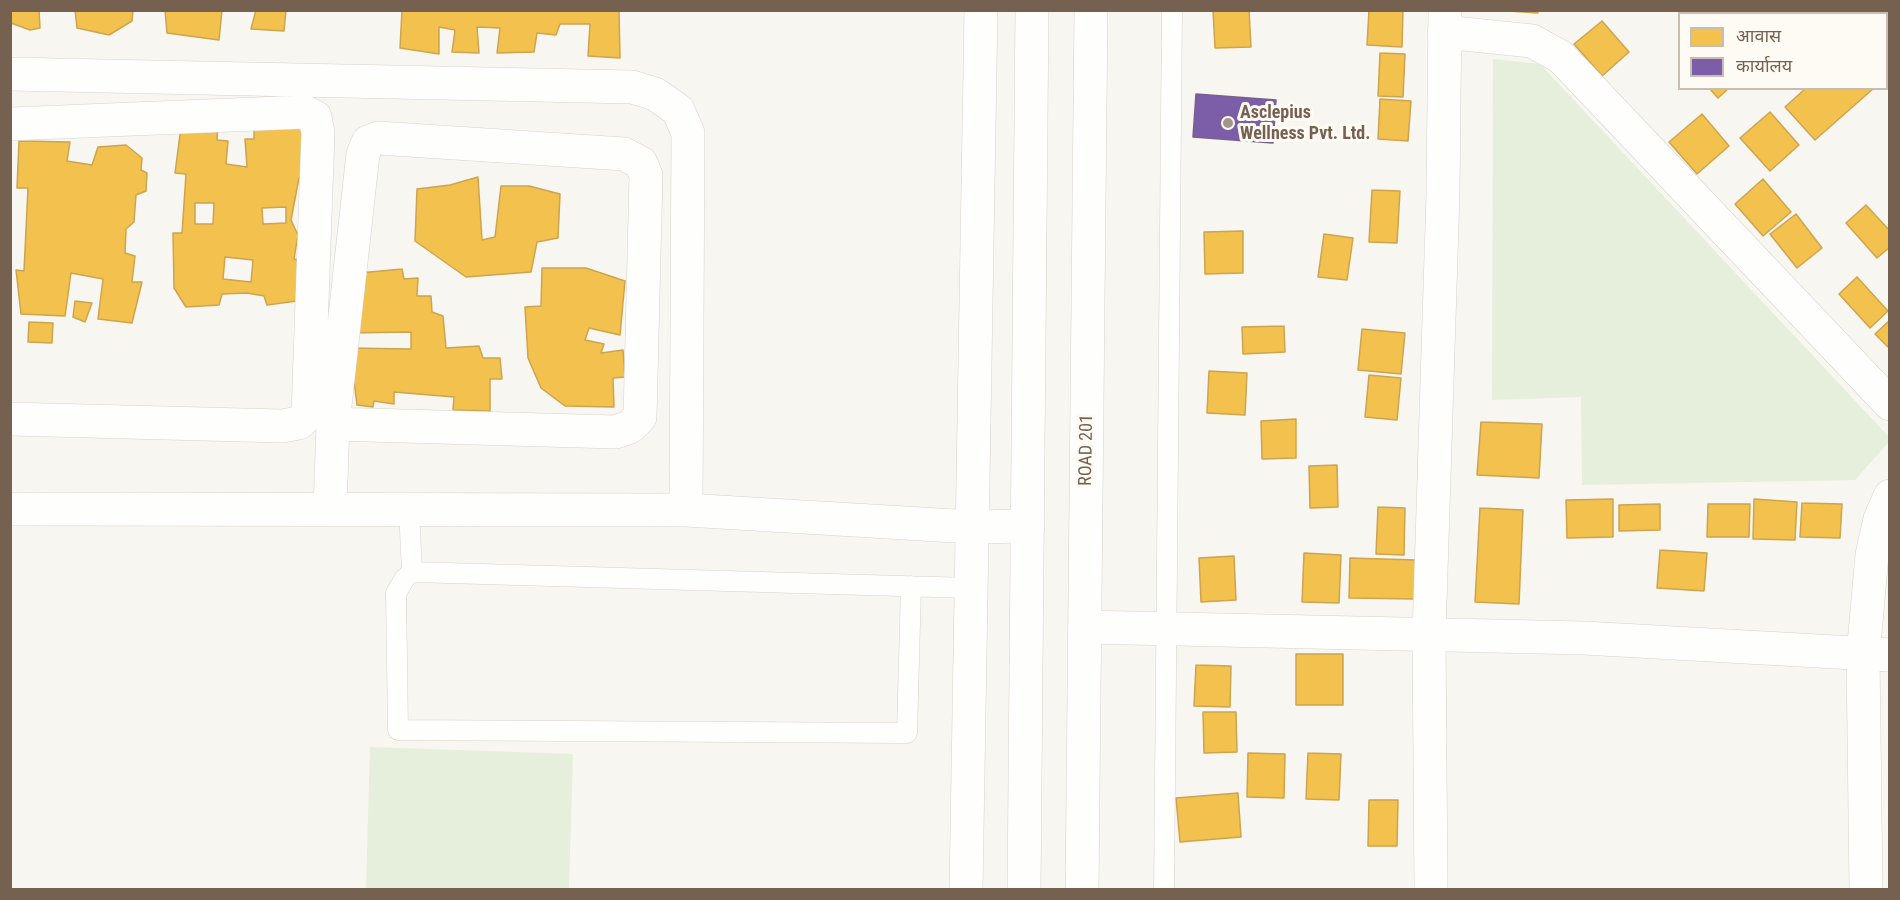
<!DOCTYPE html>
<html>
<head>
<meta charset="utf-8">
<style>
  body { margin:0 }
  #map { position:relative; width:1900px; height:900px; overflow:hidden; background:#f8f6f0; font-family:"Roboto Condensed","Noto Sans Devanagari",sans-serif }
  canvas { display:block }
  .frame { position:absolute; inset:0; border:12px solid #766151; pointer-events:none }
  .legend { position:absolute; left:1678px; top:12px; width:210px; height:78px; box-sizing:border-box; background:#fefbf4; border:2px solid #c8bdb3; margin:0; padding:8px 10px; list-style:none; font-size:18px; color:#766151 }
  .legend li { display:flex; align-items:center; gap:12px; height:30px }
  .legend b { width:30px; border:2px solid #c8bdb3 }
</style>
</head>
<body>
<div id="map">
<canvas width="1900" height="900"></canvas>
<div class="frame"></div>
<ul class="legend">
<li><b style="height:16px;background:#f2c14e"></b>आवास</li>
<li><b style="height:16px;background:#7b5ea7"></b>कार्यालय</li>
</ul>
</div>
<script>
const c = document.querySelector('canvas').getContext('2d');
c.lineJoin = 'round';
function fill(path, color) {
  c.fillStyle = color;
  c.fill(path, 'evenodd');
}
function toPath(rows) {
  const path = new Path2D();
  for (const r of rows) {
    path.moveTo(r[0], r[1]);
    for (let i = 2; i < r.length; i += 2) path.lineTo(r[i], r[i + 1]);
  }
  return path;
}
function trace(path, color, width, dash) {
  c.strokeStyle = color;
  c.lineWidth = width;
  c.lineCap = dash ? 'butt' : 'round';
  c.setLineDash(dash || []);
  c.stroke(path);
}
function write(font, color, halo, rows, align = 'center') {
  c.font = font + ' "Roboto Condensed",sans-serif';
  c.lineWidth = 6;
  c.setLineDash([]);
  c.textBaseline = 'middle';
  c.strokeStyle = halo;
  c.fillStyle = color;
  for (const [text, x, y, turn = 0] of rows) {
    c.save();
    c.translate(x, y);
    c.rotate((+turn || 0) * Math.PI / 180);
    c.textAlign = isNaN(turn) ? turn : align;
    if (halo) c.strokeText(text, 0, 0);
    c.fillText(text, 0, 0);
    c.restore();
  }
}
const green = toPath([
  [1493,59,1540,64,1889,437,1889,442,1855,480,1582,485,1581,397,1492,400],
  [370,747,573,754,569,889,366,889]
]);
const homes = toPath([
  [11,10,39,10,40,28,30,30,11,23,11,10],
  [75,10,133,10,132,21,109,35,77,28,75,10],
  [165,10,222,10,219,40,167,33,165,10],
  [256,10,286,10,284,31,251,29,256,10],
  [402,10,619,10,620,58,588,56,590,24,560,24,556,35,537,33,534,52,497,53,500,28,477,27,479,53,452,52,455,30,439,27,439,54,400,48,402,10],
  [1213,10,1249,10,1251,47,1215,48,1213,10],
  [1369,10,1403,11,1402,47,1367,45,1369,10],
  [1494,10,1538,10,1538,13,1494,10],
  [1740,10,1768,10,1770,14,1737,14,1740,10],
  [1602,21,1629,52,1602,76,1574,44,1602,21],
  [1380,53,1405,54,1403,97,1378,96,1380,53],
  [1709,88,1729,88,1718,98,1709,88],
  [1806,88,1874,88,1815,140,1785,107,1806,88],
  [1380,99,1411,101,1408,141,1378,139,1380,99],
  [1770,112,1799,145,1770,171,1740,138,1770,112],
  [1702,114,1729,146,1697,174,1669,142,1702,114],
  [218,118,217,140,228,141,226,164,247,167,245,139,254,139,254,123,303,126,308,172,299,178,291,220,298,235,294,259,304,261,297,301,267,305,264,296,247,293,222,294,219,305,186,307,174,288,173,233,182,233,186,174,175,173,182,119,218,118],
  [195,203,214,203,213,224,195,224,195,203],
  [286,207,286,223,263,224,262,208,286,207],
  [225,257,253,260,251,282,223,279,225,257],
  [19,141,70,142,67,161,92,165,98,147,126,145,142,158,141,170,147,173,146,191,136,195,134,222,126,229,125,253,135,256,132,282,142,282,132,323,98,319,103,279,71,273,65,316,21,314,16,270,24,271,28,188,17,188,19,141],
  [478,177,482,240,495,237,501,186,529,186,560,194,558,238,537,242,531,272,466,277,415,241,417,189,450,185,478,177],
  [1763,179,1791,212,1763,236,1735,204,1763,179],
  [1372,190,1400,191,1397,243,1369,242,1372,190],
  [1866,205,1890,231,1890,247,1877,258,1846,223,1866,205],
  [1796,214,1822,248,1797,268,1770,234,1796,214],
  [1243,231,1243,273,1205,274,1204,232,1243,231],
  [1324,234,1353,238,1347,280,1318,277,1324,234],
  [542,268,586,268,625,281,620,335,589,328,585,340,604,344,601,353,623,350,625,377,613,378,614,407,565,406,541,388,528,358,525,307,541,306,542,268],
  [402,269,404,279,418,278,417,296,431,296,432,312,443,316,446,348,479,346,483,358,500,358,502,379,490,379,490,411,453,410,454,397,394,392,394,404,374,401,373,407,357,405,350,348,411,349,411,332,348,333,359,273,402,269],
  [1857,277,1888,311,1870,328,1839,294,1857,277],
  [75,301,92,303,85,322,73,317,75,301],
  [1890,320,1890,349,1875,334,1890,320],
  [29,322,53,323,52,343,28,342,29,322],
  [1284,326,1285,352,1243,354,1242,327,1284,326],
  [1362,329,1405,333,1401,374,1358,370,1362,329],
  [1209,371,1247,373,1245,415,1207,413,1209,371],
  [1369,375,1401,378,1397,420,1365,417,1369,375],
  [1296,419,1296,458,1262,459,1261,421,1296,419],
  [1481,422,1542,424,1539,478,1477,475,1481,422],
  [1337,465,1338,507,1310,508,1309,466,1337,465],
  [1613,499,1613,537,1567,538,1566,500,1613,499],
  [1754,499,1797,502,1795,540,1753,539,1754,499],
  [1802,503,1842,504,1840,538,1800,537,1802,503],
  [1660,504,1660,530,1619,531,1619,505,1660,504],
  [1708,504,1750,504,1749,537,1707,537,1708,504],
  [1378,507,1405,508,1404,555,1376,554,1378,507],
  [1480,508,1523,510,1519,604,1475,602,1480,508],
  [1660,550,1707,553,1704,591,1657,588,1660,550],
  [1304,553,1341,555,1339,603,1302,602,1304,553],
  [1234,556,1236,600,1201,602,1199,558,1234,556],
  [1350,558,1416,560,1415,599,1349,598,1350,558],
  [1296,654,1343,654,1343,705,1296,705,1296,654],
  [1196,665,1231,666,1230,707,1194,706,1196,665],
  [1203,712,1236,712,1237,752,1204,753,1203,712],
  [1248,753,1285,754,1284,798,1247,797,1248,753],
  [1308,753,1341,754,1339,800,1306,799,1308,753],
  [1238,793,1241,837,1180,842,1176,798,1238,793],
  [1369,800,1398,800,1397,846,1368,846,1369,800]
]);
const offices = toPath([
  [1196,94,1276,100,1273,143,1193,137,1196,94]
]);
const service = toPath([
  [409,509,412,572],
  [911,586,907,733,398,730,396,593,405,578,412,572,971,588],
  [1164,890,1172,10]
]);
const minor = toPath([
  [1886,14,1890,18],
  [1444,32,1532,41,1561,57,1890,404],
  [10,74,632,87,655,94,678,110,688,133,686,510],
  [10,124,305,112,315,117,318,133,308,414,299,423,282,426,10,419],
  [10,509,686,510,972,527,1028,526],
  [330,509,333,424,363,154,368,142,378,138,624,154,641,163,646,175,640,417,630,427,615,432,333,424],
  [1085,627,1584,638,1890,655],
  [966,890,981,10],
  [1431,890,1429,635,1443,193,1445,10],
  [1866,890,1863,655,1872,555,1880,519,1890,496]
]);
const secondary = toPath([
  [1024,890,1032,10],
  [1082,890,1091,10]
]);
const markers = [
  [1228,123,6,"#a49589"]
];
const poiNames = [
  ["Asclepius",1240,113],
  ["Wellness Pvt. Ltd.",1240,134]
];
const streetNames = [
  ["ROAD 201",1087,450,-89]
];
fill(green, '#e5efdc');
fill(homes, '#f2c14e');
trace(homes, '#cda44f', 1.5);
fill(offices, '#7b5ea7');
trace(offices, '#7a5f8d', 1.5);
trace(service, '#d6d2cb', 21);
trace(minor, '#d6d2cb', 34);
trace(secondary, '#d6d2cb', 34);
trace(service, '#fefefd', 20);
trace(minor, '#fefefd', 33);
trace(secondary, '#fefefd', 33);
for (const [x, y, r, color] of markers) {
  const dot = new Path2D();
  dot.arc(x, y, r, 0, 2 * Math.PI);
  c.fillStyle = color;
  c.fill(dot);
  trace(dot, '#fefbf4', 2);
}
write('bold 18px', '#766151', '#fefbf4', poiNames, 'left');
write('18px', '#766151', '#fefbf4', streetNames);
</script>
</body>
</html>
